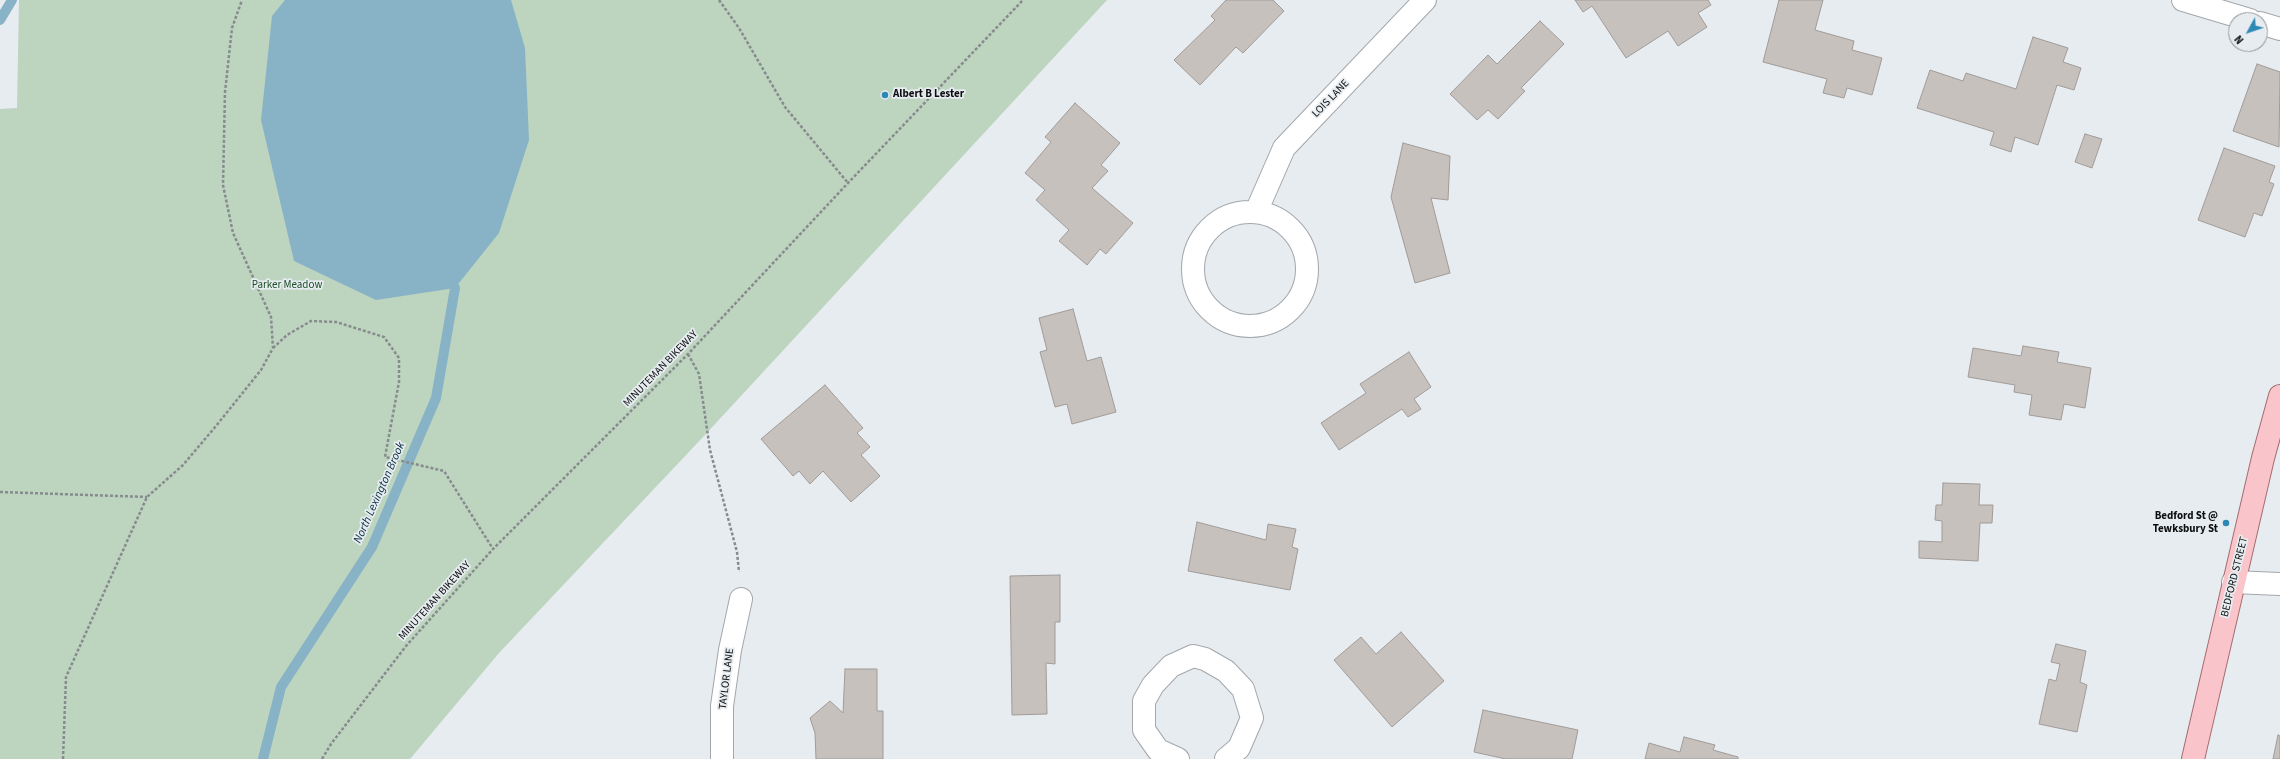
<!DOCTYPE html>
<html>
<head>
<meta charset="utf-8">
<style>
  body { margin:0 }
  #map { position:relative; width:2280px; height:759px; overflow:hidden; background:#e7ecf0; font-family:"Source Sans 3",sans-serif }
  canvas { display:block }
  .north { position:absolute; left:2228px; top:12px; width:40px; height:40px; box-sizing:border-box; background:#e7ecf0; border:1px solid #8f9396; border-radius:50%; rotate:230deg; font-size:11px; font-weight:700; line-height:16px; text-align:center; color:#0c0e0f }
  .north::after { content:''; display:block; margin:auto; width:14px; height:18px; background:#2e88b5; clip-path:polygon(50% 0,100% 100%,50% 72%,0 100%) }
</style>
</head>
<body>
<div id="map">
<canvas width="2280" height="759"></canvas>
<div class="north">N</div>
</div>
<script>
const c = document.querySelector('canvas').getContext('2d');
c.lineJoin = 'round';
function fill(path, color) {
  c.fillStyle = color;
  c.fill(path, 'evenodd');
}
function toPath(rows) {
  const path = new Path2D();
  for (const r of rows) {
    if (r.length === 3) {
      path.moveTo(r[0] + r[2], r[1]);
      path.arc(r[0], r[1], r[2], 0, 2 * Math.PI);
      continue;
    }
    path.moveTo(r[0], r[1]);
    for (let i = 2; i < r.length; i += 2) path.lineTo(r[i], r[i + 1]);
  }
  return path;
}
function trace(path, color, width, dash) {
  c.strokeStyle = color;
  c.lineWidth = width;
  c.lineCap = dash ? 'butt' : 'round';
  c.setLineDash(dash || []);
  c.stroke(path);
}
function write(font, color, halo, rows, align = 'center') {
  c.font = font + ' "Source Sans 3",sans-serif';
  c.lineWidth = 3.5;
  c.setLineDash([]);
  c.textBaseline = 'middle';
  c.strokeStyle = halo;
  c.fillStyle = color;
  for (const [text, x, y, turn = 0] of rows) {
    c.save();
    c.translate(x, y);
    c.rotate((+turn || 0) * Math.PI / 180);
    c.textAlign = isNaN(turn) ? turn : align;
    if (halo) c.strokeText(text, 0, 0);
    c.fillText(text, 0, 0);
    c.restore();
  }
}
const green = toPath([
  [19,0,1107,0,704,436,499,653,410,759,0,759,0,109,17,108]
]);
const water = toPath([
  [285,0,511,0,525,48,529,140,499,233,455,288,376,300,294,261,261,120,272,16]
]);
const stream = toPath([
  [0,20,12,0],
  [263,759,281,687,372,547,436,398,455,288]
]);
const building = toPath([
  [1226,0,1273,0,1284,11,1243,53,1236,47,1200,85,1174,60,1215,20,1211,16,1226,0],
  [1575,0,1708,0,1711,5,1698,13,1707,27,1678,46,1668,31,1626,58,1592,6,1583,12,1575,0],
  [1779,0,1823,0,1815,30,1854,41,1852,50,1882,58,1872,95,1847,88,1844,98,1823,93,1827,79,1763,62,1779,0],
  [1540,21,1564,44,1521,88,1525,91,1498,119,1488,110,1477,120,1450,94,1488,55,1497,64,1540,21],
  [2033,37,2068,48,2063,62,2081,68,2074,90,2057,85,2038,145,2015,137,2011,152,1990,145,1994,132,1917,108,1930,70,1963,81,1966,73,2016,89,2033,37],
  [2257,64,2280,72,2279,147,2233,131,2257,64],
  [1075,103,1120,143,1101,165,1108,171,1092,188,1133,223,1106,254,1100,249,1087,265,1059,241,1069,230,1036,200,1045,190,1025,173,1051,142,1045,137,1075,103],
  [2085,134,2102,139,2092,168,2075,162,2085,134],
  [1403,143,1450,156,1448,200,1431,198,1450,273,1415,283,1391,197,1403,143],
  [2224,148,2275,166,2269,182,2274,184,2262,216,2254,213,2245,237,2198,220,2224,148],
  [1073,309,1087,361,1101,357,1116,412,1072,424,1067,404,1055,407,1040,352,1047,350,1039,318,1073,309],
  [2023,346,2059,352,2057,362,2091,368,2085,408,2064,404,2061,420,2029,415,2032,395,2014,392,2015,385,1968,377,1973,348,2021,356,2023,346],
  [1409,352,1431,387,1414,399,1421,409,1408,417,1402,409,1339,450,1321,423,1366,393,1360,384,1409,352],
  [825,385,863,428,857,433,870,447,861,455,880,476,851,502,823,471,810,484,799,471,793,476,761,439,825,385],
  [1943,483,1980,484,1979,505,1993,505,1992,523,1980,523,1978,561,1919,558,1919,541,1942,542,1942,521,1935,520,1936,505,1942,505,1943,483],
  [1197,522,1266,540,1268,524,1296,529,1292,547,1298,549,1290,590,1188,571,1197,522],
  [1060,575,1060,622,1055,622,1055,664,1046,663,1047,714,1012,715,1010,576,1060,575],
  [1401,632,1444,681,1392,727,1334,660,1361,637,1376,654,1401,632],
  [2056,644,2086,651,2080,682,2087,685,2077,732,2039,724,2049,679,2056,681,2060,664,2051,662,2056,644],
  [845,669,877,669,877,711,883,711,883,759,816,759,815,733,810,718,830,701,843,713,845,669],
  [1483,710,1578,730,1572,759,1506,759,1474,752,1483,710],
  [2278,735,2280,736,2280,759,2273,759,2278,735],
  [1684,737,1715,745,1713,750,1738,757,1738,759,1645,759,1649,743,1680,752,1684,737]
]);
const path = toPath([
  [719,0,739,28,785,107,848,183],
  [273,348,287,335,311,321,336,322,384,337,399,358,399,382,385,457,444,471,493,549],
  [688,354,699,374,710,450,737,552,739,572],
  [0,492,147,497],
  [63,759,66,677,147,497,183,465,216,426,261,370,273,348,271,317,233,233,223,185,225,92,232,28,242,0],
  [322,759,331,744,406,646,493,549,688,354,848,183,1023,0]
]);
const street = toPath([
  [2183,0,2250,20],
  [2260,23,2280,29],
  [1250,269,57],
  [1256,212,1284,148,1425,0],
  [2233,582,2280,584],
  [722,759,722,706,730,650,741,599],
  [1178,759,1158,750,1144,730,1144,701,1153,685,1171,666,1193,656,1205,659,1226,671,1243,689,1252,718,1239,748,1226,759]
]);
const primary = toPath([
  [2193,759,2263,458,2280,396]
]);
const markers = [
  [885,95,4,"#2e88b5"],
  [2226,523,4,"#2e88b5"]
];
const poiNames = [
  ["Albert B Lester",893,95],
  ["Bedford St @",2218,517,"right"],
  ["Tewksbury St",2218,530,"right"]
];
const streetNames = [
  ["LOIS LANE",1331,99,-46],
  ["MINUTEMAN BIKEWAY",661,369,-46],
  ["BEDFORD STREET",2235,577,-76],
  ["MINUTEMAN BIKEWAY",435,601,-48],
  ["TAYLOR LANE",727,679,-83]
];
const parkNames = [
  ["Parker Meadow",287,286]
];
const waterNames = [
  ["North Lexington Brook",380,493,-66]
];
fill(green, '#bdd4bf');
fill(water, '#88b3c7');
trace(stream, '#88b3c7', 10);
fill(building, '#c7c1be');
trace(building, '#a19b98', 1);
trace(street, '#a3a7ac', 24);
trace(primary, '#a56c71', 24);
trace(path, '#878b8e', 2.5, [3, 2]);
trace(street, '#fff', 22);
trace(primary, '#fac5ca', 22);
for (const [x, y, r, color] of markers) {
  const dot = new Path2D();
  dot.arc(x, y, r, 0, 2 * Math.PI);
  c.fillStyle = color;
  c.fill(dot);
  trace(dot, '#e7ecf0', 1.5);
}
write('bold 11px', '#0c0e0f', '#e7ecf0', poiNames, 'left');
write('11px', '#0c0e0f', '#e7ecf0', streetNames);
write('11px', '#1c4e27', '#e7ecf0', parkNames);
write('italic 12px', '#072f3f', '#e7ecf0', waterNames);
</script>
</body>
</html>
